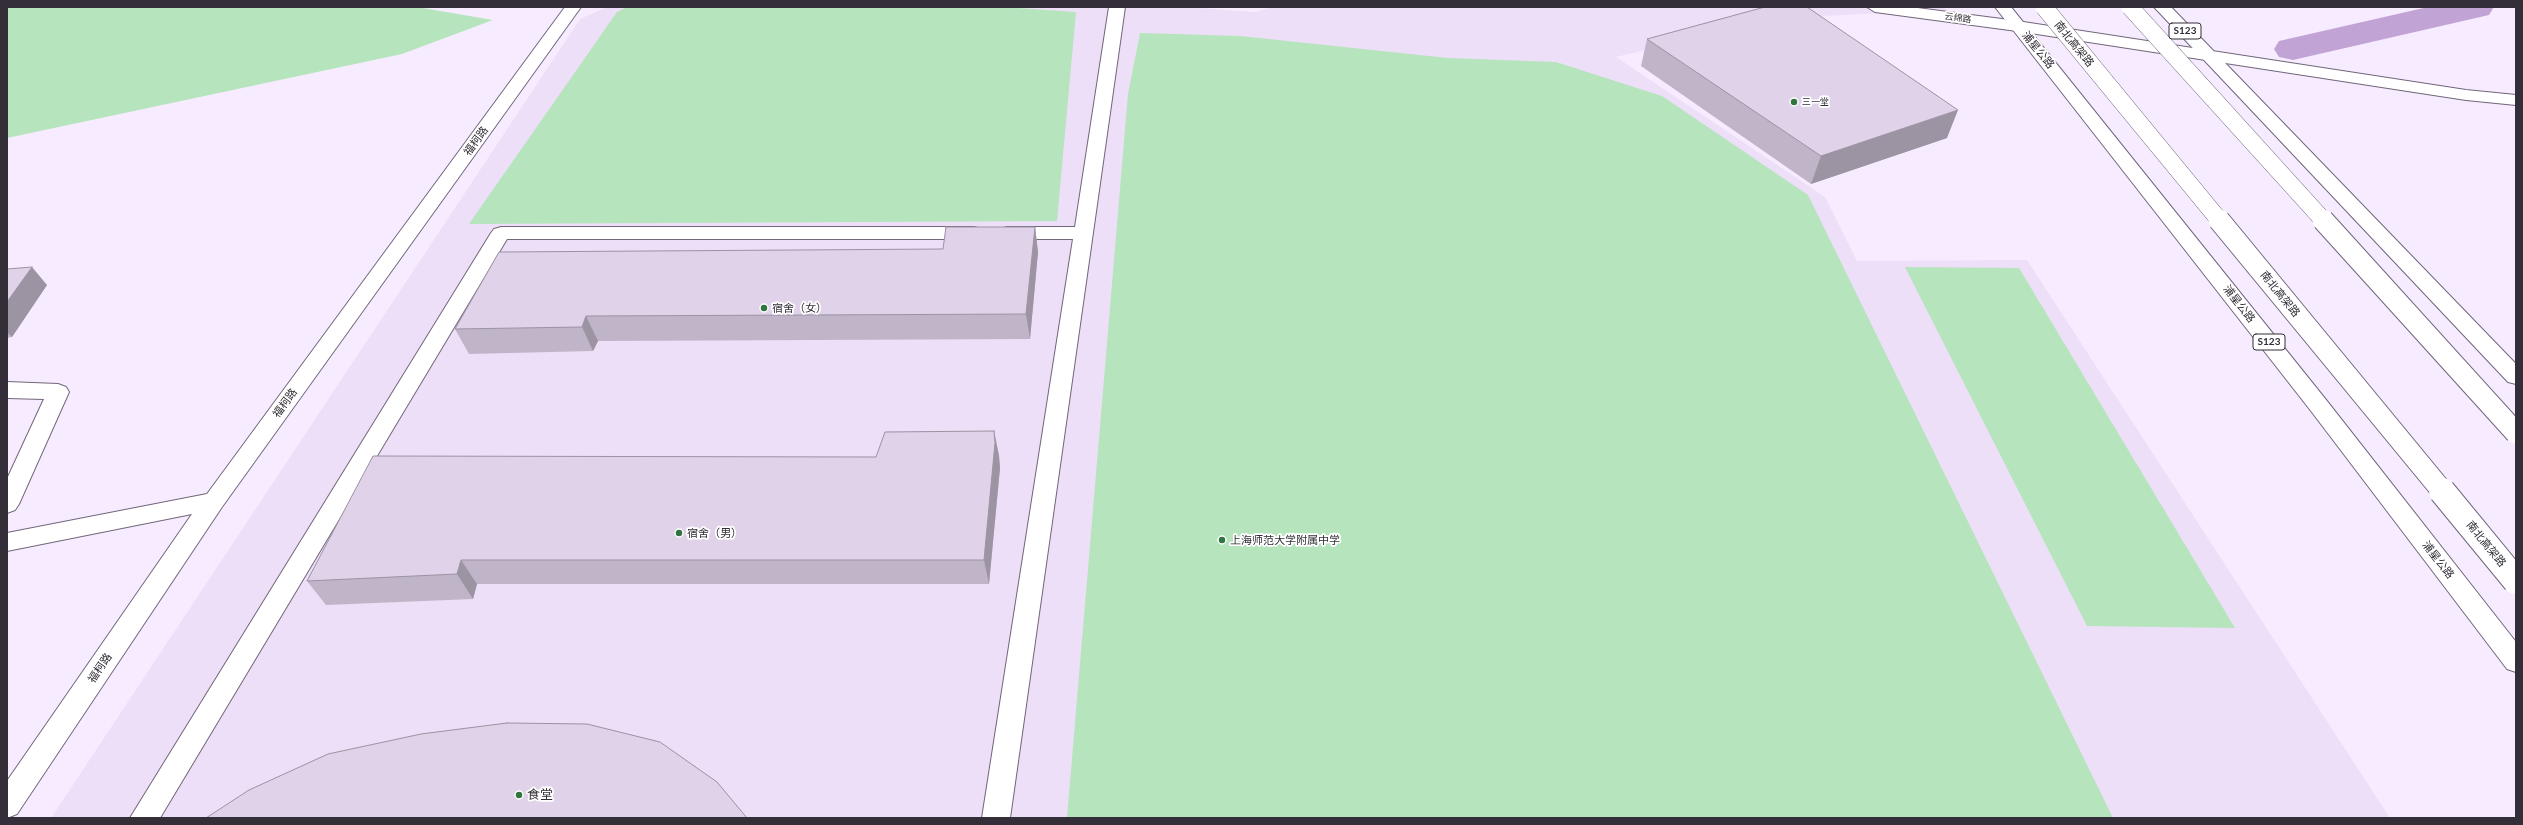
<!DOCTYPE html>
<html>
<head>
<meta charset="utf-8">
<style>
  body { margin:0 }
  #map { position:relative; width:2523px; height:825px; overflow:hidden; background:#f7ecff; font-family:Lato,sans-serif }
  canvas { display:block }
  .frame { position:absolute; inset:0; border:8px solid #332e37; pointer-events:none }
</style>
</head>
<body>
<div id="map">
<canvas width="2523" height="825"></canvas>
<div class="frame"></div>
</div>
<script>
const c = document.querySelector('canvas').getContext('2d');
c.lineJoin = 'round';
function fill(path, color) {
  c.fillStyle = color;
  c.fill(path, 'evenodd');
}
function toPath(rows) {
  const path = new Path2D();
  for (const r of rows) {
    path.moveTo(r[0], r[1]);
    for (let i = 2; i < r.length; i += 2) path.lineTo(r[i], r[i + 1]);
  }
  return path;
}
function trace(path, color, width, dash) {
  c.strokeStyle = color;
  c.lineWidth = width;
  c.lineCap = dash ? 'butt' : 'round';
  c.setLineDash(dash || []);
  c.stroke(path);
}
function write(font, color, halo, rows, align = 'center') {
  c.font = font + ' Lato,"Noto Sans SC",sans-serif';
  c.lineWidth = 3.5;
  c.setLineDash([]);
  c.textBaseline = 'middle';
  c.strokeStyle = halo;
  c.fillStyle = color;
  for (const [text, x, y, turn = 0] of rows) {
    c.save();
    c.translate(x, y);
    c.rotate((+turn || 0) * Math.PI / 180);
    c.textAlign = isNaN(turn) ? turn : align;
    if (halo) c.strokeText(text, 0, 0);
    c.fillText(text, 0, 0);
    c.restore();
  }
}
const built = toPath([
  [607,7,1185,7,1255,12,1272,7,1941,7,1947,10,1781,18,1616,57,1825,197,1857,261,2027,260,2390,818,51,818,580,19]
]);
const green = toPath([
  [7,7,417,7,493,20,402,54,7,138],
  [627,7,1003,7,1076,12,1057,221,469,224,617,12],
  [1140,33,1240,36,1448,58,1556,62,1662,96,1808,195,2113,818,1067,818,1128,94],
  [1905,267,2019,268,2235,628,2087,626]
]);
const canal = toPath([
  [2428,7,2494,7,2489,15,2293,60,2279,57,2274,49,2279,41,2428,7]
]);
const minor = toPath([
  [565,7,581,7,222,507,17,814,7,818,7,781,192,514,7,551,7,533,207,494,565,7],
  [1109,7,1125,7,1010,818,982,818,1073,239,1007,239,1000,237,997,233,1000,229,1007,227,1075,227,1109,7],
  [1867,7,1910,7,2017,21,2466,90,2516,95,2516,105,2466,100,2017,31,1875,12,1867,7],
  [501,227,974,227,981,229,984,233,981,237,974,239,507,239,160,818,130,818,491,233,494,229,501,227],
  [7,382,58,384,66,387,69,392,19,504,15,510,7,513,7,479,44,399,7,398,7,382]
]);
const major = toPath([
  [1995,7,2011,7,2327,401,2516,642,2516,672,2507,669,2311,411,1995,7],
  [2154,7,2171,7,2516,364,2516,384,2508,382,2154,7]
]);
const highwayBridgeFar2 = toPath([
  [2044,7,2220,221],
  [2130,7,2324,221]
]);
const highwayBridgeFar1 = toPath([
  [2219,220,2443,492],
  [2323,220,2516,433]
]);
const highwayBridge = toPath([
  [2442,491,2516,581]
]);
const wall = toPath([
  [1647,39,1947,138,1811,184,1641,66],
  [1035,227,1038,252,1030,339,598,341,593,351,469,354,455,329,943,249],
  [7,269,47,285,12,337,7,338],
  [994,431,999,456,1000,468,989,584,477,584,473,599,326,605,307,581,876,457]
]);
const shadedWall = toPath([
  [1958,110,1947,138,1811,184,1821,156],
  [1035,227,1038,252,1030,339,1026,314],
  [32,267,47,285,12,337,7,332,7,302],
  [586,316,598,341,593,351,582,327],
  [994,431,999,456,1000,468,989,584,984,560],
  [461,560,477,584,473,599,457,574]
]);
const building = toPath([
  [1765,7,1807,7,1958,110,1821,156,1647,39,1765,7],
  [946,227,1035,227,1026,314,586,316,582,327,455,329,499,252,943,249,946,227],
  [32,267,7,302,7,269,32,267],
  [994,431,995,443,984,560,461,560,457,574,307,581,373,456,876,457,885,432,994,431],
  [507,723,587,724,660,742,717,782,747,818,206,818,249,790,328,754,421,734,507,723]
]);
const markers = [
  [1794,102,4,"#307540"],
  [764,308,4,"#307540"],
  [679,533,4,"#307540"],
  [1222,540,4,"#307540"],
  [519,795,4,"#307540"]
];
const farStreetnames = [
  ["云绵路",1958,18,8]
];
const farPoinames = [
  ["三一堂",1802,102]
];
const shields = [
  [2185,31,32],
  [2269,342,32]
];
const shieldNames = [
  ["S123",2185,31],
  ["S123",2269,342]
];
const streetNames = [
  ["南北高架路",2074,44,51],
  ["浦星公路",2038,50,51],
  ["福柯路",476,141,-54],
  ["南北高架路",2280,294,51],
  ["浦星公路",2239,304,52],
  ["福柯路",285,403,-54],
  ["南北高架路",2486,544,51],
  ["浦星公路",2438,560,52],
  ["福柯路",100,668,-56]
];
const poiNames = [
  ["宿舍（女）",772,308],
  ["宿舍（男）",687,533],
  ["上海师范大学附属中学",1230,540]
];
const nearPoinames = [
  ["食堂",527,795]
];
fill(built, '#eddff7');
fill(green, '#b6e4bd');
fill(canal, '#c2a3d6');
trace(minor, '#72667a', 2);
trace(major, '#72667a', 2);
fill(minor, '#fff');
fill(major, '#fff');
trace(highwayBridgeFar2, '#72667a', 18, []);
trace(highwayBridgeFar1, '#72667a', 23, []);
trace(highwayBridge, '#72667a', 28, []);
trace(highwayBridgeFar2, '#fff', 17);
trace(highwayBridgeFar1, '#fff', 21);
trace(highwayBridge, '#fff', 26);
fill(wall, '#c0b5c8');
fill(shadedWall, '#9c93a3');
fill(building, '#dfd2e9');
trace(building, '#9c93a3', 1);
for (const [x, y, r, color] of markers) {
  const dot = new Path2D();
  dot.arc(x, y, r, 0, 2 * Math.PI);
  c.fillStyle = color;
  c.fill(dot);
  trace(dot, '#fff', 1.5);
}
write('9px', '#332e37', '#fff', farStreetnames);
write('9px', '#332e37', '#fff', farPoinames, 'left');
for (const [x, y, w] of shields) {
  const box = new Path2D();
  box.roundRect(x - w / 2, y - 8, w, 16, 3);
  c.fillStyle = '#fff';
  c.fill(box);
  trace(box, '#332e37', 1);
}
write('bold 10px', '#332e37', null, shieldNames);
write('11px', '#332e37', '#fff', streetNames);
write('11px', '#332e37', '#fff', poiNames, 'left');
write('13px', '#332e37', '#fff', nearPoinames, 'left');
</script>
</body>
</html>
